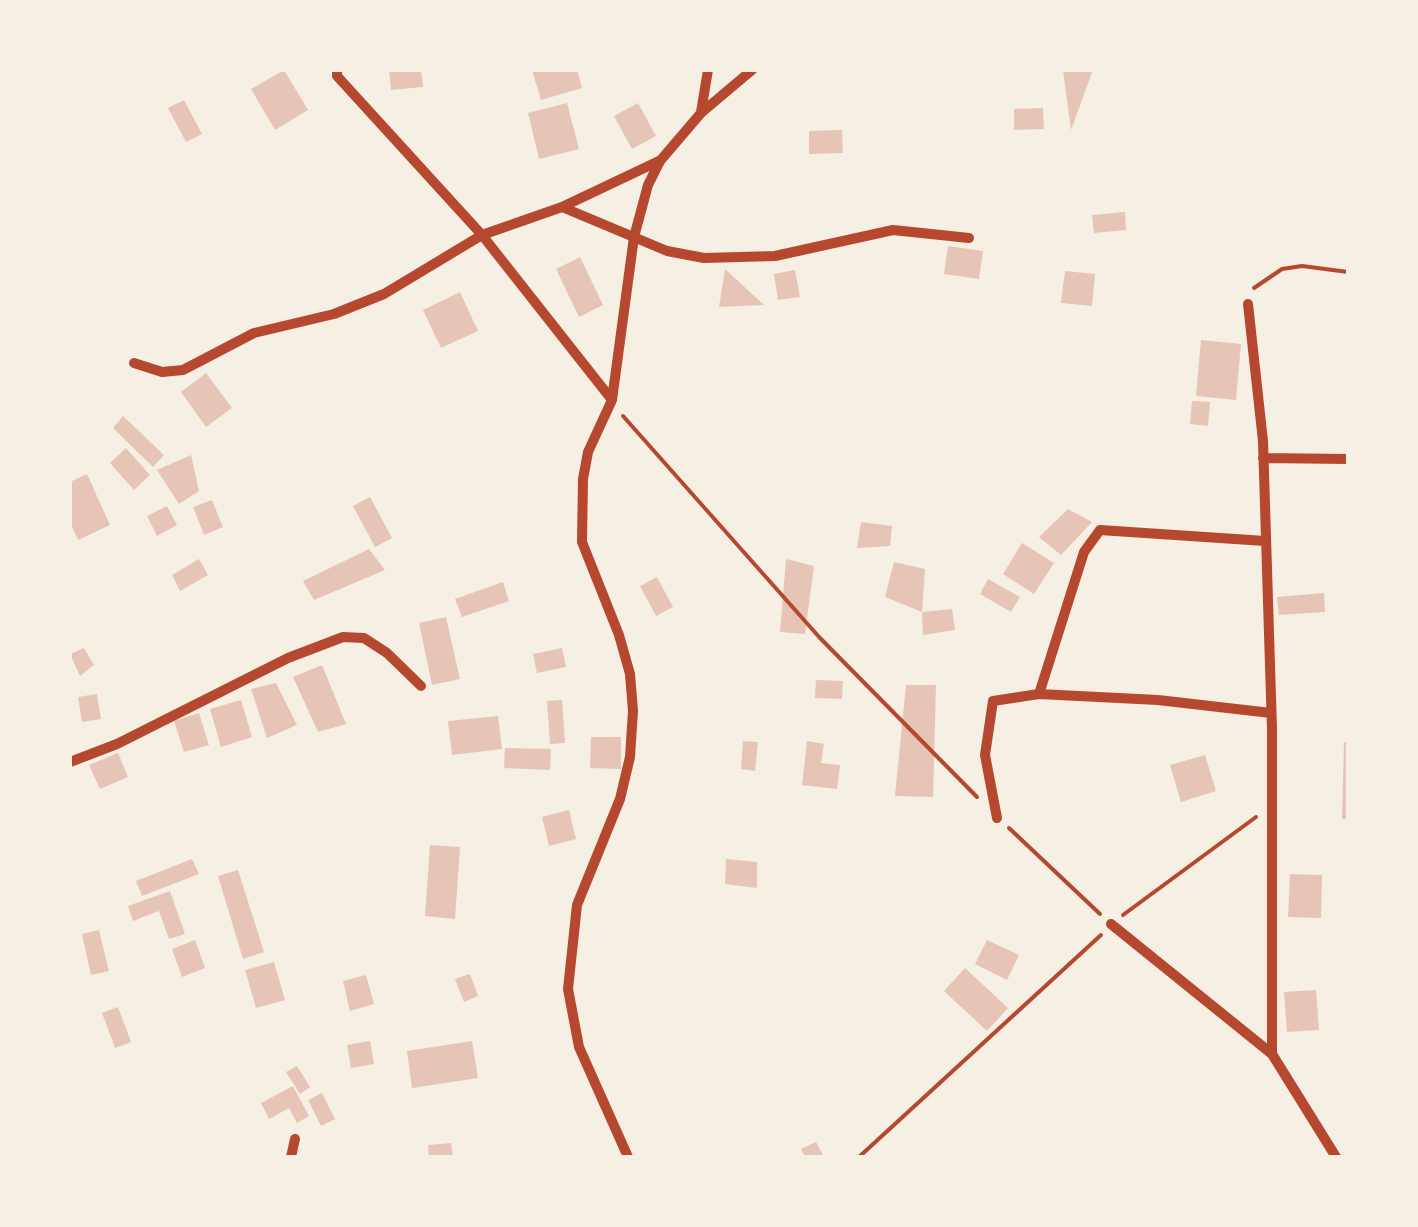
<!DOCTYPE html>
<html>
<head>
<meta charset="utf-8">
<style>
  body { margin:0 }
  #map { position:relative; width:1418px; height:1227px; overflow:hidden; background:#f6efe4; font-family:"PT Sans",sans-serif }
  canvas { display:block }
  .frame { position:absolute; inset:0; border:72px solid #f6efe4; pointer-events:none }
</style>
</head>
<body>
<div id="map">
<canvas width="1418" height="1227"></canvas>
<div class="frame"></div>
</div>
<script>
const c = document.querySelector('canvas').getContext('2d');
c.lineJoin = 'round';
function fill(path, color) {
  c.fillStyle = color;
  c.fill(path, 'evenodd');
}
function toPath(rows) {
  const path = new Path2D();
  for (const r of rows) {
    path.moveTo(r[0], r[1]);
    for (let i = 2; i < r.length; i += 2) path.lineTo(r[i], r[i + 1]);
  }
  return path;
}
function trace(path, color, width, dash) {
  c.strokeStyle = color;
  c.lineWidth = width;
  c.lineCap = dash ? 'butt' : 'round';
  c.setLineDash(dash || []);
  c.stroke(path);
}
const building = toPath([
  [284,70,308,110,275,130,251,89],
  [389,70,421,70,423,87,391,90],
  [532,70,577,70,582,88,541,100],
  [1063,70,1093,70,1071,130],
  [184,100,202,134,186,142,168,108],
  [567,103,579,149,539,159,528,113],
  [638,103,656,136,632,149,614,116],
  [1043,108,1044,129,1014,130,1014,109],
  [842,130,843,153,809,154,809,131],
  [1125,212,1126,230,1094,233,1092,215],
  [948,246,983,251,979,279,944,274],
  [580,257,603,305,579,317,556,269],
  [725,269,764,305,719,307],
  [795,270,800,297,778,300,774,274],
  [1065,271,1095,274,1092,306,1061,303],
  [460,292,478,331,441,348,423,310],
  [1201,340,1241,344,1236,400,1196,396],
  [206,373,232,408,206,427,181,392],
  [1192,401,1210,402,1208,426,1190,424],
  [123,416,164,455,153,467,113,428],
  [126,448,150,475,134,490,110,463],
  [191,455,199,491,179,504,157,470],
  [87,474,110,525,78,540,70,522,70,482],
  [370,497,392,538,375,547,353,506],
  [212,500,223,527,204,535,193,507],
  [167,506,177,525,157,536,147,516],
  [1068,509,1092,522,1061,555,1039,537],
  [861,522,892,526,890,546,857,548],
  [1022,543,1054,563,1034,594,1003,574],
  [369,549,385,570,314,600,303,581],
  [199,559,208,575,180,591,172,575],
  [786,559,814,566,805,634,780,632],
  [894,562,925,569,922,612,952,609,955,630,923,635,922,612,885,597],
  [657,577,673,607,656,616,640,586],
  [988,579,1020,597,1011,612,980,594],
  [503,582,509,601,462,617,455,599],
  [1324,593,1325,612,1279,615,1277,597],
  [446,617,460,679,432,685,419,623],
  [84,648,94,665,80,676,70,654],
  [562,648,566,667,537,673,533,654],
  [322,665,346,724,318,732,293,677],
  [816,680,843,681,842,699,815,698],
  [276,683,297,725,267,738,251,689],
  [906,685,936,685,933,797,895,796],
  [97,694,101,719,82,722,78,697],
  [241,700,252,737,221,747,210,709],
  [562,700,565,743,550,744,547,701],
  [199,713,209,745,184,752,174,721],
  [498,716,502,749,452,755,448,721],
  [591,737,621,737,621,769,590,768],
  [743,741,758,742,755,771,741,769],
  [807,741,824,744,821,763,840,765,837,789,802,785],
  [1344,742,1348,742,1348,819,1342,819],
  [505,748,551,749,550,770,504,768],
  [118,753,128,777,100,789,89,765],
  [1205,755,1216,791,1181,802,1170,765],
  [569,810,576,839,549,846,542,817],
  [430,845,460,847,455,919,425,916],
  [192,859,199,874,142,896,136,881],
  [726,859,757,862,757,888,725,884],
  [238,870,264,952,243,959,218,876],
  [1290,874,1322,875,1321,918,1288,917],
  [170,891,185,934,169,939,159,911,133,921,128,906],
  [99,930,109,971,91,975,82,934],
  [195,940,205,968,182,977,172,949],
  [987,940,1019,955,1007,980,975,964],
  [274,962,285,1000,256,1008,245,970],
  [965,968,1008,1008,987,1031,944,991],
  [470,974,478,996,464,1002,455,979],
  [366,975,374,1004,350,1011,343,981],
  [1316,990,1319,1030,1287,1032,1284,992],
  [118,1007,131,1042,115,1048,102,1013],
  [370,1041,374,1064,351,1068,347,1045],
  [472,1041,478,1078,412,1088,407,1051],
  [297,1066,310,1087,300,1094,286,1072],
  [293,1086,309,1116,297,1123,289,1108,269,1119,261,1103],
  [322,1093,335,1119,321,1126,308,1100],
  [816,1142,824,1157,805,1157,801,1149],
  [451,1143,453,1157,429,1157,428,1145]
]);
const path = toPath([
  [1254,288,1282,269,1302,266,1348,272],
  [623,416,820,638,977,797],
  [1009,828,1100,914],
  [1123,915,1256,817],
  [859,1157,1101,935]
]);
const minor = toPath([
  [337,70,337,76,482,235,612,400],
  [701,112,708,70],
  [562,207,667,251,704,258,775,256,893,230,969,238],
  [1248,304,1263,441,1272,729,1272,1054],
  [134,363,162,372,183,370,254,333,334,314,384,294,482,235,562,207,659,161],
  [1263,458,1348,459],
  [1039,694,1158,700,1271,713],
  [70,762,117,744,288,658,343,637,364,638,387,653,421,686],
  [997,818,985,755,993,701,1039,694,1084,552,1100,530,1265,541],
  [1111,924,1272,1054,1336,1157],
  [291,1157,295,1139],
  [628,1157,579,1047,568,989,577,905,620,799,630,757,633,711,630,674,619,635,582,542,583,479,588,452,612,400,634,237,648,185,660,161,701,113,752,70]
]);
fill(building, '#e6c5b7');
trace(path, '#b5482f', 4);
trace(minor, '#b5482f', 10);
</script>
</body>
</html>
